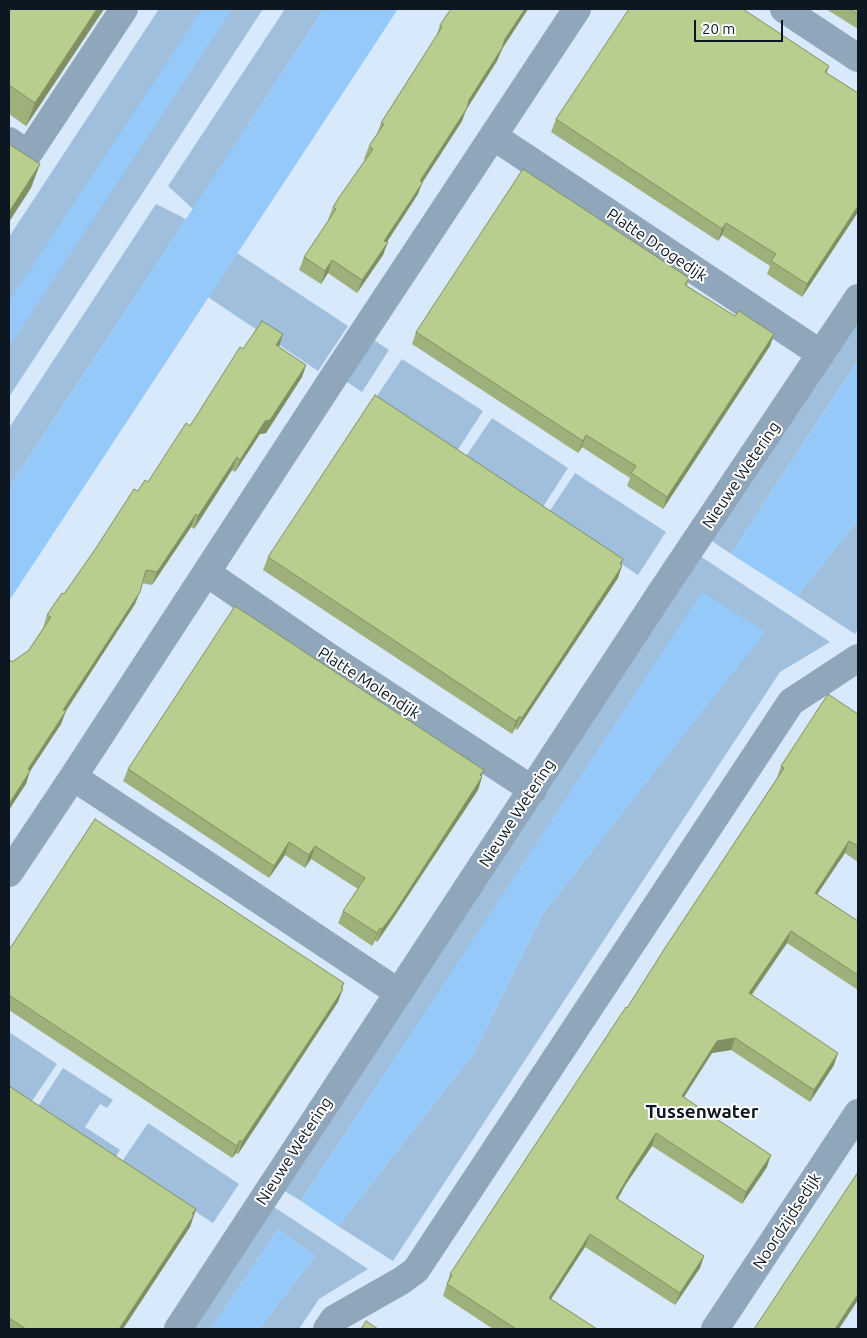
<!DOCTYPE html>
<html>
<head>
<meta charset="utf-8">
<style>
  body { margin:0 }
  #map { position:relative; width:867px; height:1338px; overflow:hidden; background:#d7e9fa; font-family:Ubuntu,sans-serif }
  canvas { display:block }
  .frame { position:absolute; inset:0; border:10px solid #0d1721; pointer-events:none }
  .scale { position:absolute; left:694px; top:20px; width:89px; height:22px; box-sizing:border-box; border:2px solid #0d1721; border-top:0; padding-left:6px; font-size:15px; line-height:18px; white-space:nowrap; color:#0d1721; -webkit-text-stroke:4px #fff; paint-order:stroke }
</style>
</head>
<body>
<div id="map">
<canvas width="867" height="1338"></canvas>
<div class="frame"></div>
<div class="scale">20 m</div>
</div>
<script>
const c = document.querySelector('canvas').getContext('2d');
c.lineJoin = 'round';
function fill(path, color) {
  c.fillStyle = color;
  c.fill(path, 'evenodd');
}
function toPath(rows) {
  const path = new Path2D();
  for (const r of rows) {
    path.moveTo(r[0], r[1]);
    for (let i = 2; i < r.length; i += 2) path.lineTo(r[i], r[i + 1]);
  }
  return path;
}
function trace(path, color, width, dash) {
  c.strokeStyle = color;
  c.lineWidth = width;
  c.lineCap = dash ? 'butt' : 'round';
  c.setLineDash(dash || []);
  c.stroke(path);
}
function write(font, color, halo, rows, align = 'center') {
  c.font = font + ' Ubuntu,sans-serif';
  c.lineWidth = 4;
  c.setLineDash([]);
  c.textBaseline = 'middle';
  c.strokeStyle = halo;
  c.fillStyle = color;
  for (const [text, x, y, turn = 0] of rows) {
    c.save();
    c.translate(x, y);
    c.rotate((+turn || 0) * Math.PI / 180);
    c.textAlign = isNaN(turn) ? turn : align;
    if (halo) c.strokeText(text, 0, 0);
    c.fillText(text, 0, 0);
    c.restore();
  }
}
const green = toPath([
  [159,9,263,9,9,397,9,237],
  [285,9,324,9,193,209,168,186],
  [156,204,186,219,9,488,9,428],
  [237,253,348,326,318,371,208,297],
  [858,314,858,360,731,554,709,539],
  [371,338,389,350,362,392,344,380],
  [402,359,483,411,455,454,374,400],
  [492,418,568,468,541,510,464,459],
  [575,473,666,532,638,575,547,515],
  [858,520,858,628,855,634,797,596],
  [700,556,830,642,780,672,393,1261,338,1226,474,1053,542,915,764,632,702,593,301,1201,281,1189],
  [9,1032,57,1064,30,1104,9,1089],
  [63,1068,113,1100,107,1108,100,1104,85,1127,120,1150,115,1158,37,1108],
  [148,1123,239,1184,213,1223,121,1163],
  [271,1205,368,1269,319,1299,299,1329,259,1329,315,1256,278,1229,211,1329,190,1329]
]);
const water = toPath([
  [202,9,232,9,9,347,9,302],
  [324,9,398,9,9,601,9,488],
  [858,360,858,520,797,596,731,554],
  [702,592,765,632,542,915,474,1053,338,1226,301,1201],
  [278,1229,315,1256,259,1329,211,1329]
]);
const minor = toPath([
  [784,9,858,58],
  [493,136,821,354],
  [9,141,28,154,124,9],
  [207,573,329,657,533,790],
  [73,777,195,857,399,993],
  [9,873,73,777,333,378,577,9],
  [178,1329,660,594,858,298],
  [327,1329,334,1319,401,1281,416,1270,791,702,858,658],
  [715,1329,858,1113]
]);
const wall = toPath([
  [9,9,104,9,26,126,9,114],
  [451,9,528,9,502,49,497,61,466,110,462,121,422,183,418,194,387,242,383,255,357,293,328,273,321,284,299,270,304,257,329,220,328,220,333,207,365,160,364,159,369,146,377,134,381,123,436,37,440,25],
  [826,9,858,9,858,29],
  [829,66,827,73,858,93,858,212,802,297,767,274,770,266,722,235,718,241,551,132,556,119],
  [689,278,687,286,735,316,774,334,770,346,663,509,627,486,630,478,582,447,578,453,412,344,416,332],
  [279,347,306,365,302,377,266,433,260,434,235,472,232,470,194,529,191,527,152,585,142,583,135,604,66,711,61,724,30,771,26,784,12,662,29,650,43,628,47,615,64,594,138,491,148,482,190,426,243,349],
  [268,557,621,565,618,578,517,730,515,728,512,734,263,570],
  [858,714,858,862,845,853,817,894,858,921,858,990,787,943,752,995,834,1065,810,1102,731,1050,712,1053,684,1097,767,1167,742,1204,652,1146,626,1184,618,1199,704,1256,700,1268,675,1305,585,1247,551,1299,597,1329,493,1329,443,1296,450,1274,627,1008,777,778,781,766],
  [128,769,481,776,482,777,478,790,389,925,377,942,375,940,372,946,338,923,343,911,358,889,311,859,305,868,285,855,269,878,123,781],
  [9,950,344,983,338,1002,238,1154,236,1153,232,1158,9,1010],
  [9,1086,196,1209,190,1227,123,1329,9,1329]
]);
const shadedWall = toPath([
  [97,9,104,9,26,126,35,103],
  [525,9,528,9,502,49,497,61,466,110,462,121,422,183,418,194,379,254,384,241,505,39],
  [40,164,31,188,9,222,9,212],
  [858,206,858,212,802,297,807,284],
  [726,223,722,235,718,241,722,229],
  [388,242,383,255,357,293,362,280],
  [332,260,328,273,321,284,325,271],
  [283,334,279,347,276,345],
  [774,334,770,346,663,509,667,497],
  [306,365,302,377,266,433,260,434,235,472,240,460,265,421],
  [586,435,582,447,578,453,583,441],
  [237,457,232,470,194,529,198,516],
  [196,514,191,527,152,585,157,572],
  [623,559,620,569,622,566,618,578,517,730,522,718],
  [140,592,135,604,58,723,63,710],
  [66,711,61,724,23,782,28,769],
  [520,716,515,728,512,734,516,721],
  [484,770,480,781,482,777,478,790,377,942,382,929],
  [30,771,26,784,9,810,9,804],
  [849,841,845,853,810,905,815,893],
  [289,842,285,855,269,878,274,866],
  [315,846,311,859,305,868,309,855],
  [380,928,375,940,372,946,377,933],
  [791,931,787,943,744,1005,749,993],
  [344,983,340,993,343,989,338,1002,238,1154,242,1142],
  [735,1038,731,1050,712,1053,677,1108,682,1096,717,1041],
  [838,1053,834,1065,810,1102,814,1090],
  [656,1133,652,1146,626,1184,611,1210,616,1198,631,1172],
  [240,1140,236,1153,232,1158,237,1146],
  [771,1155,767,1167,742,1204,746,1192],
  [196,1209,190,1227,123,1329,119,1329],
  [590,1234,585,1247,544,1310,549,1298],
  [704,1256,700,1268,675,1305,680,1293],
  [858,1294,858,1300,839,1329,835,1329]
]);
const building = toPath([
  [9,9,97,9,35,103,9,85,9,9],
  [451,9,525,9,505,39,502,48,469,100,467,108,420,181,423,182,384,241,388,242,362,280,332,260,325,271,304,257,336,209,333,207,340,196,373,149,369,146,384,124,381,123,442,27,440,25,451,9],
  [629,9,743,9,829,66,825,72,858,93,858,206,807,284,771,261,776,254,726,223,722,229,556,119,629,9],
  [850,9,858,9,858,14,850,9],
  [9,144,40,164,9,212,9,144],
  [523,169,689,278,685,285,735,316,739,311,774,334,667,497,631,473,636,466,586,435,583,441,416,332,523,169],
  [262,321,283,334,276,345,306,365,270,420,265,421,240,460,237,457,198,516,196,514,157,572,146,570,140,592,63,710,66,711,28,769,30,771,9,804,9,659,12,662,29,650,51,617,47,615,55,603,62,593,64,594,96,548,134,489,138,491,145,480,148,482,186,423,190,426,240,347,243,349,262,321],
  [375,395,623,559,620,564,622,566,522,718,520,716,516,721,268,557,375,395],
  [235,606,484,770,480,775,482,777,446,833,394,913,382,929,380,928,377,933,343,911,365,878,315,846,309,855,289,842,274,866,128,769,235,606],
  [828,694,858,714,858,846,849,841,815,893,858,921,858,975,791,931,749,993,838,1053,814,1090,735,1038,717,1041,682,1096,771,1155,746,1192,656,1133,631,1172,616,1198,704,1256,680,1293,590,1234,549,1298,597,1329,516,1329,447,1284,452,1275,450,1274,626,1007,627,1008,665,948,784,768,781,766,828,694],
  [95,819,344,983,341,988,343,989,319,1026,242,1142,240,1140,237,1146,9,995,9,950,95,819],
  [9,1086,196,1209,192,1214,194,1215,119,1329,26,1329,9,1318,9,1086],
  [858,1172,858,1294,835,1329,754,1329,858,1172],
  [366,1321,378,1329,361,1329,366,1321]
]);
const streetNames = [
  ["Platte Drogedijk",657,245,34],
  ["Nieuwe Wetering",741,475,-56],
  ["Platte Molendijk",369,683,33],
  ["Nieuwe Wetering",517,813,-57],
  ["Nieuwe Wetering",294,1151,-57],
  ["Noordzijdsedijk",787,1221,-57]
];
const quarterNames = [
  ["Tussenwater",702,1112]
];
fill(green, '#9fbfdd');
fill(water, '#94c9fa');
trace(minor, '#8fa6bb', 28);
fill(wall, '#9eb17a');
fill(shadedWall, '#819063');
fill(building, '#b8ce8e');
trace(building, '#819063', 1);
write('16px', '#0d1721', '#fff', streetNames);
write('bold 19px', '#0d1721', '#fff', quarterNames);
</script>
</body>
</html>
